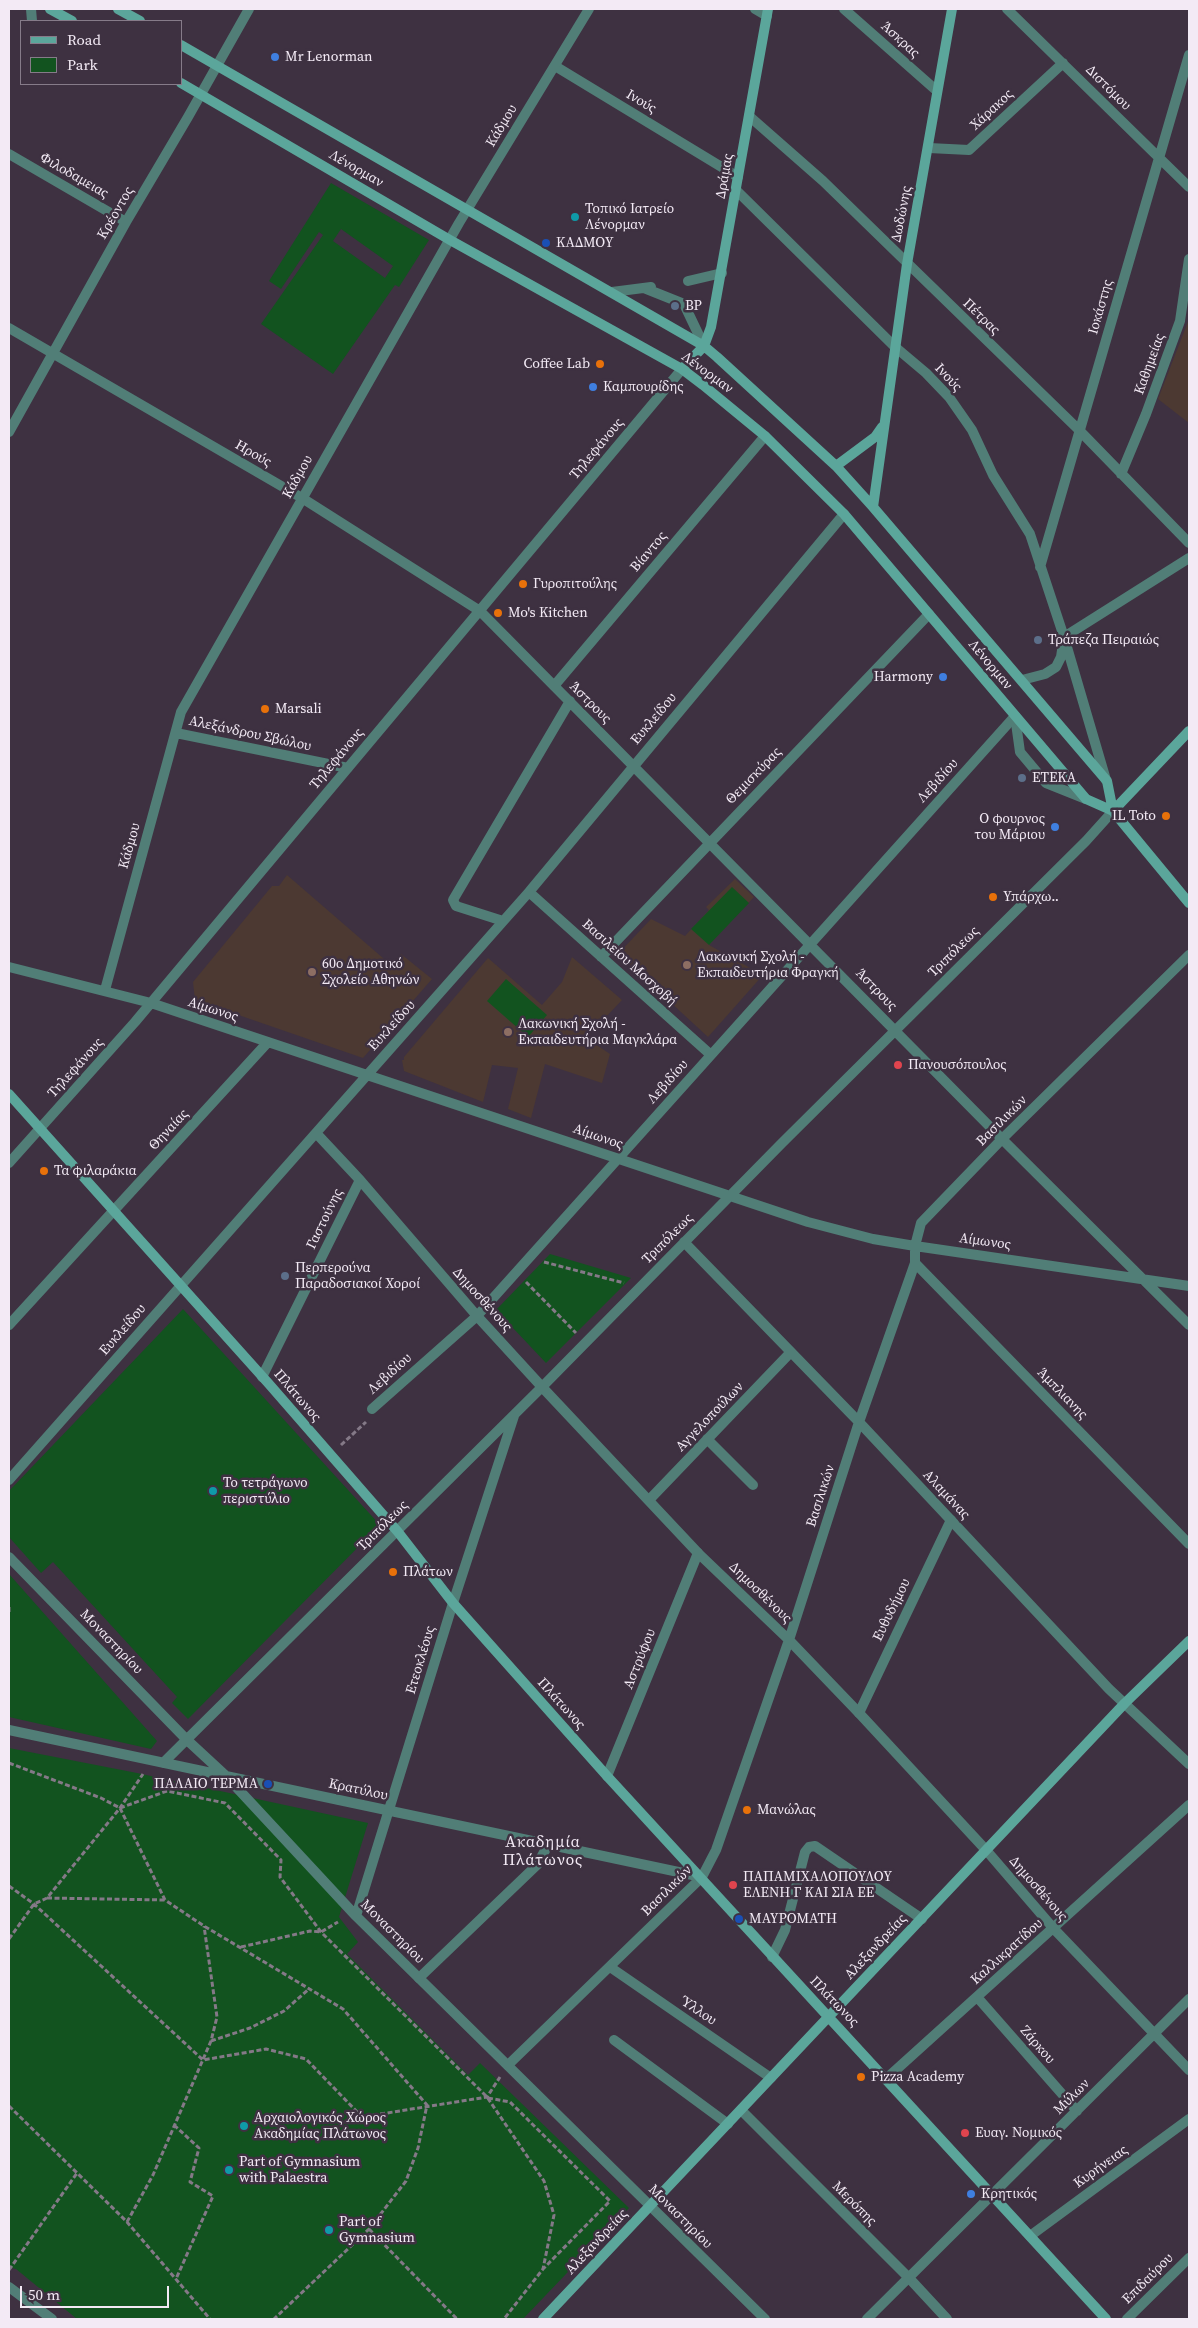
<!DOCTYPE html>
<html>
<head>
<meta charset="utf-8">
<style>
  body { margin:0 }
  #map { position:relative; width:1198px; height:2328px; overflow:hidden; background:#3e3141; font-family:"Source Serif 4",serif }
  canvas { display:block }
  .frame { position:absolute; inset:0; border:10px solid #f3eaf5; pointer-events:none }
  .legend { position:absolute; left:20px; top:20px; width:162px; height:65px; box-sizing:border-box; background:#3e3141; border:1px solid #867b89; margin:0; padding:6px 9px; list-style:none; font-size:15px; color:#f3eaf5 }
  .legend li { display:flex; align-items:center; gap:10px; height:25px }
  .legend b { width:25px; border:1px solid #867b89 }
  .scale { position:absolute; left:20px; top:2286px; width:149px; height:22px; box-sizing:border-box; border:2px solid #f3eaf5; border-top:0; padding-left:6px; font-size:15px; line-height:18px; white-space:nowrap; color:#f3eaf5; -webkit-text-stroke:4px #3e3141; paint-order:stroke }
</style>
</head>
<body>
<div id="map">
<canvas width="1198" height="2328"></canvas>
<div class="frame"></div>
<ul class="legend">
<li><b style="height:6px;background:#5ba69b"></b>Road</li>
<li><b style="height:14px;background:#12531f"></b>Park</li>
</ul>
<div class="scale">50 m</div>
</div>
<script>
const c = document.querySelector('canvas').getContext('2d');
c.lineJoin = 'round';
function fill(path, color) {
  c.fillStyle = color;
  c.fill(path, 'evenodd');
}
function toPath(rows) {
  const path = new Path2D();
  for (const r of rows) {
    path.moveTo(r[0], r[1]);
    for (let i = 2; i < r.length; i += 2) path.lineTo(r[i], r[i + 1]);
  }
  return path;
}
function trace(path, color, width, dash) {
  c.strokeStyle = color;
  c.lineWidth = width;
  c.lineCap = dash ? 'butt' : 'round';
  c.setLineDash(dash || []);
  c.stroke(path);
}
function write(font, color, halo, rows, align = 'center') {
  c.font = font + ' "Source Serif 4",serif';
  c.lineWidth = 5;
  c.setLineDash([]);
  c.textBaseline = 'middle';
  c.strokeStyle = halo;
  c.fillStyle = color;
  for (const [text, x, y, turn = 0] of rows) {
    c.save();
    c.translate(x, y);
    c.rotate((+turn || 0) * Math.PI / 180);
    c.textAlign = isNaN(turn) ? turn : align;
    if (halo) c.strokeText(text, 0, 0);
    c.fillText(text, 0, 0);
    c.restore();
  }
}
const education = toPath([
  [1189,319,1189,423,1158,399],
  [287,875,391,965,401,954,432,979,363,1058,195,1000,193,982,272,886,279,886],
  [735,879,754,897,709,945,763,975,708,1037,618,954,651,919,685,936,709,910,706,907],
  [572,957,622,1000,586,1038,610,1054,602,1083,545,1064,531,1118,508,1109,518,1068,492,1065,483,1102,404,1071,402,1060,404,1060,404,1057,488,958,542,1005,562,982]
]);
const green = toPath([
  [331,183,429,240,399,287,395,285,333,374,261,324,323,235,319,232,281,289,269,281],
  [341,229,393,266,385,278,333,241],
  [732,887,749,903,709,945,691,929],
  [506,979,547,1015,528,1037,487,1001],
  [550,1254,631,1278,546,1363,496,1310],
  [183,1309,380,1525,188,1719,172,1703,177,1697,53,1562,41,1573,9,1537,9,1491],
  [9,1574,157,1741,151,1749,9,1717],
  [9,1748,137,1773,368,1823,339,1917,358,1942,347,1954,468,2075,480,2063,629,2208,523,2319,77,2319,16,2269,9,2267]
]);
const path = toPath([
  [544,1262,624,1283],
  [526,1282,576,1333],
  [341,1445,366,1422],
  [9,1607,9,1612],
  [9,1763,101,1798,120,1808,165,1900,204,1926,343,2009,427,2105,418,2148,406,2181,369,2229,274,2319],
  [120,1808,167,1791,225,1803,281,1860,280,1877,321,1932,487,2097,544,2181,554,2215,543,2269,504,2319],
  [9,1886,34,1904,203,2060,266,2049,306,2059,362,2117,487,2097,500,2077],
  [47,1898,165,1900],
  [9,1939,34,1904,47,1898,120,1808,143,1774],
  [241,1947,310,1931,321,1932,338,1922],
  [211,2041,250,2028,284,2011,310,1988],
  [488,2098,510,2102,610,2201,543,2269],
  [9,2106,127,2222,210,2319],
  [174,2125,199,2148,190,2182,213,2196,176,2279],
  [127,2222,153,2175,211,2041,217,2017,204,1926],
  [369,2229,457,2319],
  [9,2270,77,2173]
]);
const lane = toPath([
  [31,9,32,21],
  [555,66,738,177],
  [688,281,722,273],
  [644,288,684,304,704,346],
  [612,292,651,287],
  [1015,716,1020,752,1046,783,1086,799],
  [707,1439,753,1485],
  [650,1499,790,1353],
  [859,1713,951,1520],
  [607,1776,698,1553],
  [610,1967,771,2078],
  [419,1978,537,1865,548,1845],
  [614,2040,728,2124],
  [909,2278,947,2319]
]);
const street = toPath([
  [755,9,767,16],
  [844,9,937,91],
  [1007,9,1189,187],
  [749,116,823,181,1079,430,1189,543],
  [929,148,969,150,1063,63],
  [9,154,126,222],
  [736,190,894,346,926,373,949,397,972,430,993,475,1030,534,1064,637,1106,780],
  [9,328,302,498,480,611,1002,1139,1189,1325],
  [9,432,126,222,188,117,249,9],
  [1121,474,1146,414,1180,321,1189,259],
  [1040,567,1189,55],
  [1022,680,1045,674,1056,667,1061,657,1064,637,1189,558],
  [554,686,765,436],
  [176,733,348,768],
  [529,892,711,1055],
  [503,921,456,906,453,900,570,701],
  [601,957,929,614],
  [9,967,151,1003,808,1222,873,1239,915,1246,1189,1286],
  [105,990,181,712,459,223,589,9],
  [316,1133,360,1180,477,1316,542,1387,698,1553,789,1640,859,1713,986,1850,1054,1929,1189,2070],
  [9,1163,135,1022,682,369],
  [684,1242,859,1422,1109,1689,1189,1764],
  [915,1263,1189,1544],
  [9,1325,268,1042],
  [262,1377,360,1180],
  [372,1409,477,1316,1015,716],
  [9,1480,529,892,844,514],
  [9,1557,186,1739,226,1776,356,1916,765,2319],
  [9,1730,702,1877],
  [163,1763,542,1387,782,1143,1086,841,1113,811],
  [356,1916,453,1603,514,1416],
  [772,1957,785,1930,805,1852,809,1847,815,1846,922,1919],
  [977,1997,1077,2111],
  [508,2065,702,1877,716,1850,789,1640,859,1422,915,1263,915,1246,921,1223,1002,1139,1189,955],
  [887,2078,1189,1805],
  [741,2110,909,2278],
  [1030,2236,1189,2119],
  [9,2287,52,2319],
  [867,2319,1189,1999],
  [1127,2319,1189,2258]
]);
const secondary = toPath([
  [50,9,72,21],
  [118,9,140,21],
  [181,45,704,346,717,357,836,466,873,507,1107,781,1113,811,1189,903],
  [181,83,450,240,682,369,703,385,765,436,844,514,1086,799,1113,811],
  [682,369,704,346,711,327,768,9],
  [836,466,875,437,882,427],
  [873,507,907,264,952,9],
  [1113,811,1189,731],
  [9,1094,269,1384,398,1532,453,1603,607,1776,1106,2319],
  [543,2319,1125,1703,1189,1641]
]);
const markers = [
  [275,57,5,"#3f7fe0"],
  [575,217,5,"#0f9aa8"],
  [546,243,5,"#1a4fb4"],
  [675,306,5,"#5c6f8a"],
  [600,364,5,"#e8710a"],
  [593,387,5,"#3f7fe0"],
  [523,584,5,"#e8710a"],
  [498,613,5,"#e8710a"],
  [1038,640,5,"#5c6f8a"],
  [943,677,5,"#3f7fe0"],
  [265,709,5,"#e8710a"],
  [1022,778,5,"#5c6f8a"],
  [1166,816,5,"#e8710a"],
  [1055,827,5,"#3f7fe0"],
  [993,897,5,"#e8710a"],
  [687,965,5,"#8d6e63"],
  [312,972,5,"#8d6e63"],
  [508,1032,5,"#8d6e63"],
  [898,1065,5,"#e0444e"],
  [44,1171,5,"#e8710a"],
  [285,1276,5,"#5c6f8a"],
  [213,1491,5,"#0f9aa8"],
  [393,1572,5,"#e8710a"],
  [268,1784,5,"#1a4fb4"],
  [747,1810,5,"#e8710a"],
  [733,1885,5,"#e0444e"],
  [739,1919,5,"#1a4fb4"],
  [861,2077,5,"#e8710a"],
  [244,2126,5,"#0f9aa8"],
  [965,2133,5,"#e0444e"],
  [229,2170,5,"#0f9aa8"],
  [971,2194,5,"#3f7fe0"],
  [329,2230,5,"#0f9aa8"]
];
const streetNames = [
  ["Άσκρας",900,40,42],
  ["Διστόμου",1108,88,45],
  ["Ινούς",641,102,31],
  ["Χάρακος",992,110,-43],
  ["Κάδμου",502,126,-59],
  ["Λένορμαν",356,169,30],
  ["Φιλοδαμειας",74,176,30],
  ["Δράμας",725,176,-80],
  ["Κρέοντος",116,213,-60],
  ["Δωδώνης",902,214,-79],
  ["Ιοκάστης",1101,307,-74],
  ["Πέτρας",981,317,44],
  ["Καθημείας",1150,364,-70],
  ["Λένορμαν",707,373,36],
  ["Ινούς",948,378,47],
  ["Τηλεφάνους",597,449,-50],
  ["Ηρούς",253,454,30],
  ["Κάδμου",298,477,-61],
  ["Βίαντος",649,552,-50],
  ["Λένορμαν",990,665,50],
  ["Άστρους",590,703,45],
  ["Ευκλείδου",654,719,-50],
  ["Αλεξάνδρου Σβώλου",250,734,12],
  ["Τηλεφάνους",337,759,-50],
  ["Θεμισκύρας",754,776,-46],
  ["Λεβιδίου",938,781,-48],
  ["Κάδμου",130,846,-74],
  ["Τριπόλεως",954,952,-45],
  ["Βασιλείου Μοσχοβή",629,963,42],
  ["Άστρους",876,990,46],
  ["Αίμωνος",213,1010,18],
  ["Ευκλείδου",392,1026,-48],
  ["Τηλεφάνους",76,1068,-48],
  ["Λεβιδίου",668,1082,-48],
  ["Βασιλικών",1002,1121,-45],
  ["Θηναίας",169,1130,-47],
  ["Αίμωνος",598,1137,19],
  ["Γαστούνης",325,1219,-64],
  ["Τριπόλεως",668,1239,-45],
  ["Αίμωνος",985,1242,8],
  ["Δημοσθένους",482,1300,48],
  ["Ευκλείδου",123,1330,-49],
  ["Λεβιδίου",390,1374,-42],
  ["Άμπλιανης",1062,1394,46],
  ["Πλάτωνος",297,1396,49],
  ["Αγγελοπούλων",710,1417,-46],
  ["Αλαμάνας",946,1495,47],
  ["Βασιλικών",821,1496,-72],
  ["Τριπόλεως",383,1526,-45],
  ["Δημοσθένους",760,1593,44],
  ["Ευθυδήμου",892,1610,-64],
  ["Μοναστηρίου",111,1642,46],
  ["Αστρύφου",640,1659,-68],
  ["Ετεοκλέους",421,1660,-73],
  ["Πλάτωνος",561,1704,48],
  ["Κρατύλου",358,1790,12],
  ["Δημοσθένους",1038,1889,49],
  ["Βασιλικών",667,1891,-45],
  ["Μοναστηρίου",392,1932,45],
  ["Αλεξανδρείας",876,1947,-47],
  ["Καλλικρατίδου",1007,1952,-42],
  ["Πλάτωνος",834,2002,46],
  ["Ύλλου",698,2011,34],
  ["Ζάρκου",1037,2045,49],
  ["Μύλων",1072,2097,-45],
  ["Κυρήνειας",1101,2167,-36],
  ["Μερόπης",854,2204,45],
  ["Μοναστηρίου",680,2217,45],
  ["Αλεξανδρείας",597,2242,-47],
  ["Επιδαύρου",1148,2279,-45]
];
const poiNames = [
  ["Mr Lenorman",285,57],
  ["Τοπικό Ιατρείο",585,209],
  ["Λένορμαν",585,225],
  ["ΚΑΔΜΟΥ",556,243],
  ["BP",685,306],
  ["Coffee Lab",590,364,"right"],
  ["Καμπουρίδης",603,387],
  ["Γυροπιτούλης",533,584],
  ["Mo's Kitchen",508,613],
  ["Τράπεζα Πειραιώς",1048,640],
  ["Harmony",933,677,"right"],
  ["Marsali",275,709],
  ["ΕΤΕΚΑ",1032,778],
  ["IL Toto",1156,816,"right"],
  ["Ο φουρνος",1045,819,"right"],
  ["του Μάριου",1045,835,"right"],
  ["Υπάρχω..",1003,897],
  ["Λακωνική Σχολή -",697,957],
  ["Εκπαιδευτήρια Φραγκή",697,973],
  ["60ο Δημοτικό",322,964],
  ["Σχολείο Αθηνών",322,980],
  ["Λακωνική Σχολή -",518,1024],
  ["Εκπαιδευτήρια Μαγκλάρα",518,1040],
  ["Πανουσόπουλος",908,1065],
  ["Τα φιλαράκια",54,1171],
  ["Περπερούνα",295,1268],
  ["Παραδοσιακοί Χοροί",295,1284],
  ["Το τετράγωνο",223,1483],
  ["περιστύλιο",223,1499],
  ["Πλάτων",403,1572],
  ["ΠΑΛΑΙΟ ΤΕΡΜΑ",258,1784,"right"],
  ["Μανώλας",757,1810],
  ["ΠΑΠΑΜΙΧΑΛΟΠΟΥΛΟΥ",743,1877],
  ["ΕΛΕΝΗ Γ ΚΑΙ ΣΙΑ ΕΕ",743,1893],
  ["ΜΑΥΡΟΜΑΤΗ",749,1919],
  ["Pizza Academy",871,2077],
  ["Αρχαιολογικός Χώρος",254,2118],
  ["Ακαδημίας Πλάτωνος",254,2134],
  ["Ευαγ. Νομικός",975,2133],
  ["Part of Gymnasium",239,2162],
  ["with Palaestra",239,2178],
  ["Κρητικός",981,2194],
  ["Part of",339,2222],
  ["Gymnasium",339,2238]
];
const quarterNames = [
  ["Ακαδημία",543,1843],
  ["Πλάτωνος",543,1861]
];
fill(education, '#4c3932');
fill(green, '#12531f');
trace(path, '#847987', 3, [5, 2.5]);
trace(lane, '#517e77', 10);
trace(street, '#517e77', 10);
trace(secondary, '#5ba69b', 10);
for (const [x, y, r, color] of markers) {
  const dot = new Path2D();
  dot.arc(x, y, r, 0, 2 * Math.PI);
  c.fillStyle = color;
  c.fill(dot);
  trace(dot, '#3e3141', 2);
}
write('14px', '#f3eaf5', '#3e3141', streetNames);
write('14px', '#f3eaf5', '#3e3141', poiNames, 'left');
c.letterSpacing = '1px';
write('16px', '#f3eaf5', '#3e3141', quarterNames);
c.letterSpacing = '0px';
</script>
</body>
</html>
